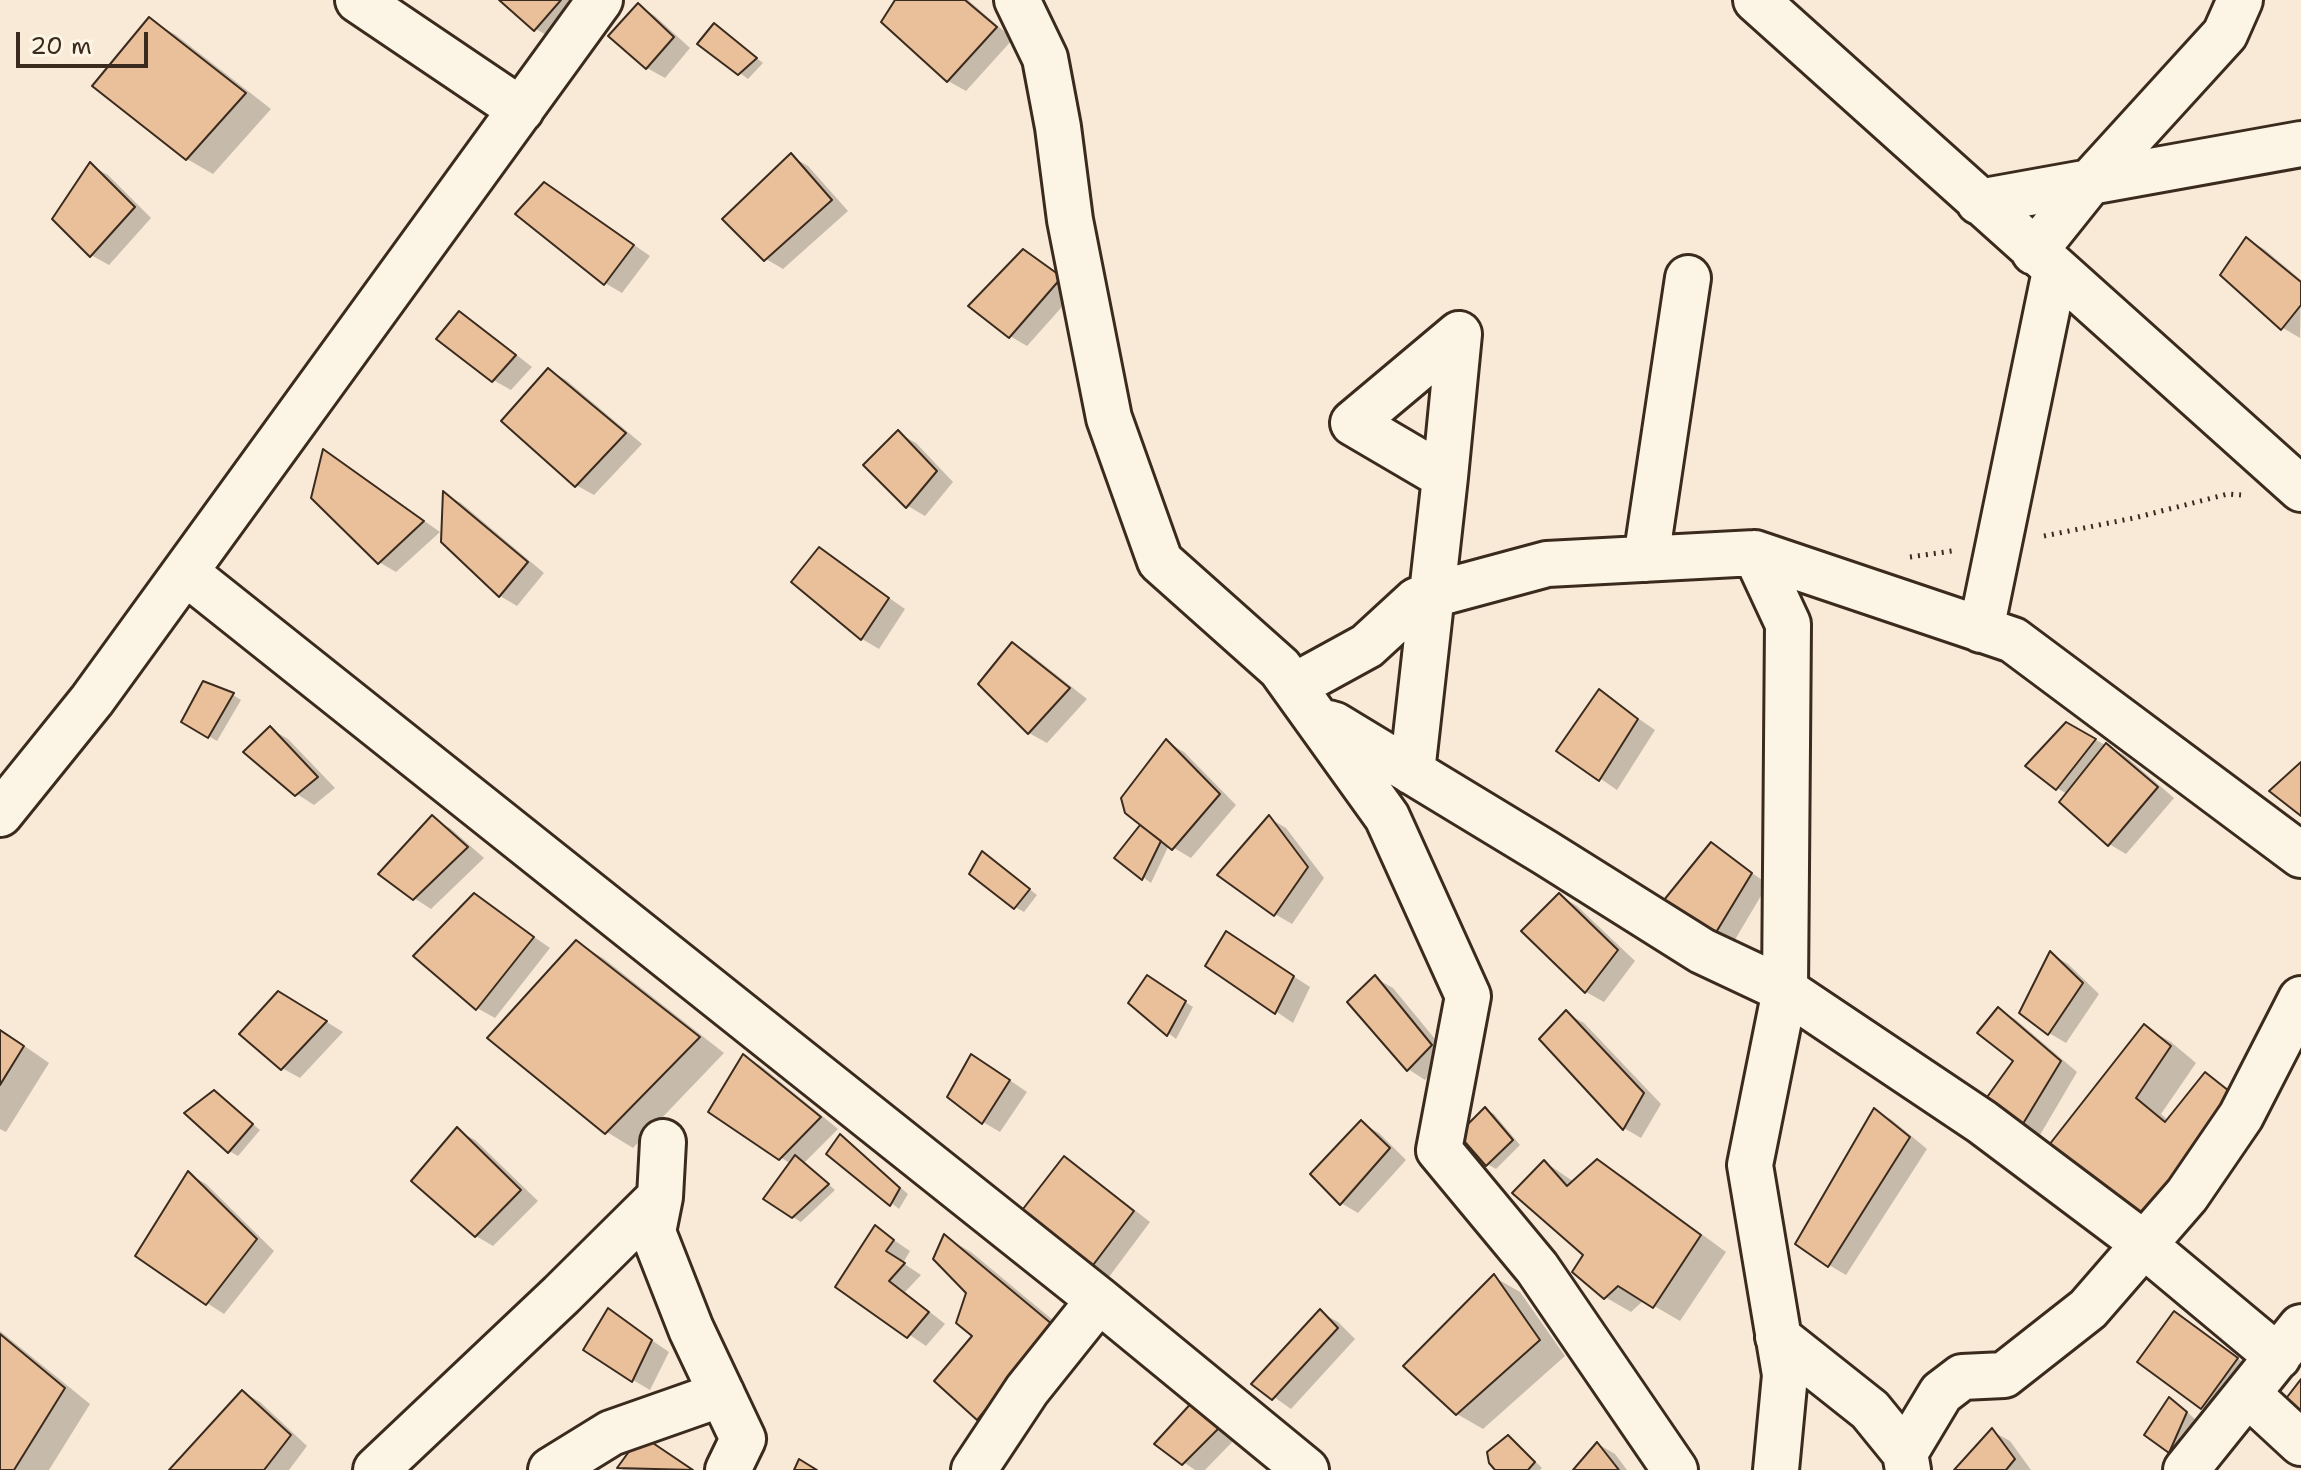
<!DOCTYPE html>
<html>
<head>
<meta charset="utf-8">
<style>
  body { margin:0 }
  #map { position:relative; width:2301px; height:1470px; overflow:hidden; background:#f8ead6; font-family:"Shantell Sans",sans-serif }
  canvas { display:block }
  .scale { position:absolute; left:16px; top:32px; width:132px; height:36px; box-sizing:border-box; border:4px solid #3b2a1e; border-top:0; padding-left:10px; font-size:24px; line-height:28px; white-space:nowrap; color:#3b2a1e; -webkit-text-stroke:6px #fcf5e5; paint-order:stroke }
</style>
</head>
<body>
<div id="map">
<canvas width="2301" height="1470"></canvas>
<div class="scale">20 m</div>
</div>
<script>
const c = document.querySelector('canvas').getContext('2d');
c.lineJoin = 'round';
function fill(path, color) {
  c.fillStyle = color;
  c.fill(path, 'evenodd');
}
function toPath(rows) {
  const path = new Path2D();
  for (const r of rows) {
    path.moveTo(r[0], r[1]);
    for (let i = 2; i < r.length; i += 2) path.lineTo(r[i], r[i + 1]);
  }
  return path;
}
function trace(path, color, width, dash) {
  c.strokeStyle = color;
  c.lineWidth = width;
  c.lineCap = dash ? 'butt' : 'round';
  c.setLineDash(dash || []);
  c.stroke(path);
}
const shadow = toPath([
  [502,0,587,0,553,39,536,29],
  [898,0,968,0,1013,39,966,91,948,81,884,21],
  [638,5,655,16,690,48,665,78,647,68,610,36],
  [150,20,176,35,271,109,213,174,187,159],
  [715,25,763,63,748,79,700,44],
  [791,156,808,166,848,211,783,269,766,259],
  [90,165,108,175,151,218,109,265,91,255],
  [562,195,650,256,622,293,605,283],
  [2247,239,2264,249,2301,280,2300,338,2283,328,2223,274],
  [1023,251,1078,289,1027,346,1010,336],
  [460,314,477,324,532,367,511,390,493,380],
  [549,370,566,380,642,444,594,495,576,485],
  [898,433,916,443,953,482,925,516,908,506,866,465],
  [325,452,341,462,440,532,396,572,379,562],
  [445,494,461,503,544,573,517,606,500,596,443,541],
  [819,549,905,609,879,649,862,639,794,582],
  [1013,644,1030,654,1087,699,1047,743,1029,733,980,684],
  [1600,692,1655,730,1617,790,1559,750],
  [233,695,241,700,217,741,183,721],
  [2066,724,2124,755,2174,798,2126,854,2109,844,2067,794,2057,788],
  [271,729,288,739,335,788,314,805,297,794],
  [1167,742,1184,752,1236,805,1191,858,1169,845,1151,883,1117,858,1149,833],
  [432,818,450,828,484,858,431,909,414,898],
  [1269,818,1286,828,1324,878,1292,924,1275,914],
  [1711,845,1768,884,1733,943,1667,899],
  [991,859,1037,895,1024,912,1015,907],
  [474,895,550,948,495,1018,477,1008],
  [1560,896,1577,906,1635,961,1604,1002,1586,992,1524,931],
  [576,942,603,958,724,1053,633,1148,607,1132,490,1038],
  [1244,944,1310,987,1293,1023,1208,965],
  [2051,954,2068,964,2099,994,2066,1043,2049,1033],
  [1375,978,1393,988,1449,1056,1425,1080,1408,1069],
  [1156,983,1193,1007,1176,1039,1130,1003],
  [296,1003,343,1032,300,1078,282,1068],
  [1998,1009,2015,1019,2077,1072,2040,1135,1988,1100,2016,1060],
  [1566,1013,1584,1023,1661,1104,1641,1138,1624,1128],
  [2145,1027,2171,1042,2196,1063,2161,1114,2169,1121,2205,1075,2231,1090,2259,1112,2052,1144],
  [0,1029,49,1063,6,1132,0,1129],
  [744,1056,761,1066,838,1129,804,1163,835,1190,801,1222,793,1217,791,1164,711,1111],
  [989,1066,1027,1092,1000,1132,983,1122],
  [214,1092,260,1130,238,1156,229,1151],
  [1485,1109,1494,1114,1520,1145,1496,1169,1487,1164],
  [1875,1110,1892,1120,1927,1149,1846,1275,1829,1265],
  [1361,1123,1379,1133,1406,1160,1358,1213,1341,1203],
  [457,1130,475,1140,538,1201,493,1246,476,1236],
  [841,1137,908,1194,899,1209,829,1153],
  [1064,1159,1082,1169,1150,1222,1106,1281,1088,1271],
  [1545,1162,1574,1182,1597,1162,1624,1177,1726,1252,1680,1321,1644,1300,1631,1312,1605,1297],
  [189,1174,206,1184,274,1251,224,1314,207,1303],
  [876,1228,910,1251,903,1263,921,1275,905,1292,945,1324,926,1346,838,1286],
  [945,1237,971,1252,1078,1341,1004,1434,978,1419,937,1380,975,1336,968,1292],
  [1494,1277,1520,1292,1565,1356,1483,1429,1457,1414],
  [609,1311,669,1352,650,1390,633,1380],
  [1320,1312,1338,1322,1355,1339,1291,1409,1254,1383],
  [2175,1313,2254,1370,2220,1417,2202,1407],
  [0,1331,90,1404,49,1470,0,1470],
  [243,1392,260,1402,307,1446,289,1470,171,1470],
  [1195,1401,1239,1435,1205,1470,1195,1470,1157,1444],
  [2178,1404,2195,1419,2178,1456,2147,1435],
  [1992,1431,2010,1441,2031,1470,1957,1470],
  [1508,1437,1516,1442,1542,1468,1540,1470,1498,1470],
  [1598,1444,1615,1454,1627,1470,1575,1470],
  [659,1448,692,1470,623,1470,620,1468]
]);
const building = toPath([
  [499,0,561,0,534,31,499,0],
  [895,0,965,0,997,27,947,82,881,22,895,0],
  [638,3,674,37,646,69,608,36,638,3],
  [149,17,246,93,186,160,92,86,149,17],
  [714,23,757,58,738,75,697,44,714,23],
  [791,153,832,200,764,261,722,219,791,153],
  [90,162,135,207,90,257,52,219,90,162],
  [544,182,634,245,604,285,515,214,544,182],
  [2246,237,2301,282,2301,305,2281,330,2220,275,2246,237],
  [1023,249,1062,277,1009,338,968,306,1023,249],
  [459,311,516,355,492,382,436,339,459,311],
  [548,368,626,433,575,487,501,421,548,368],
  [898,430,937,471,906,508,863,465,898,430],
  [323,449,424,521,378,564,311,498,323,449],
  [443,491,528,562,499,597,441,542,443,491],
  [819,547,889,598,861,640,791,582,819,547],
  [1012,642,1070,688,1028,734,978,684,1012,642],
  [203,681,234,693,208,738,181,722,203,681],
  [1599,689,1638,719,1599,781,1556,751,1599,689],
  [2066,722,2096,739,2056,790,2025,766,2066,722],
  [270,726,318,777,295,796,243,752,270,726],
  [1166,739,1220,794,1172,850,1125,813,1121,798,1166,739],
  [2106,743,2158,787,2108,846,2059,802,2106,743],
  [2301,762,2301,816,2269,791,2301,762],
  [432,815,468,847,413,900,378,874,432,815],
  [1269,815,1308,867,1274,916,1217,875,1269,815],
  [1140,825,1161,841,1142,880,1114,858,1140,825],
  [1711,842,1752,873,1715,934,1664,900,1711,842],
  [982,851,1030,889,1014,909,969,874,982,851],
  [474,893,534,937,476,1010,413,956,474,893],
  [1559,893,1618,950,1585,993,1521,931,1559,893],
  [1226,931,1294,976,1275,1014,1205,966,1226,931],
  [576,940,700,1037,605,1134,487,1038,576,940],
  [2050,951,2083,983,2048,1035,2019,1013,2050,951],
  [1147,975,1186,1001,1167,1036,1128,1003,1147,975],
  [1375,975,1432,1045,1407,1071,1347,1002,1375,975],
  [278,991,327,1021,281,1070,239,1034,278,991],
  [1998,1007,2061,1061,2021,1127,1985,1100,2013,1061,1977,1033,1998,1007],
  [1566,1010,1644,1093,1623,1130,1539,1039,1566,1010],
  [2144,1024,2171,1046,2136,1098,2165,1122,2205,1072,2234,1095,2143,1221,2049,1145,2144,1024],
  [0,1030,24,1046,0,1085,0,1030],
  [743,1054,821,1117,779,1160,708,1112,743,1054],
  [971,1054,1010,1080,982,1124,947,1097,971,1054],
  [214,1090,253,1124,228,1153,184,1113,214,1090],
  [1485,1107,1513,1140,1486,1166,1458,1134,1485,1107],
  [1874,1108,1910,1137,1828,1267,1795,1244,1874,1108],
  [1361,1120,1390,1148,1340,1205,1310,1174,1361,1120],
  [457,1127,521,1190,475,1237,411,1181,457,1127],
  [840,1134,900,1188,890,1206,826,1154,840,1134],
  [795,1155,829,1184,792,1218,763,1199,795,1155],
  [1064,1156,1134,1211,1087,1273,1016,1218,1064,1156],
  [1597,1159,1701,1235,1653,1308,1618,1286,1604,1299,1572,1272,1583,1255,1512,1193,1544,1160,1567,1186,1597,1159],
  [188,1171,257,1239,206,1305,135,1256,188,1171],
  [875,1225,894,1240,886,1251,905,1263,889,1281,929,1312,907,1338,835,1287,875,1225],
  [944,1234,1053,1325,977,1420,934,1381,972,1336,956,1323,966,1293,933,1259,944,1234],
  [1494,1274,1540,1340,1456,1415,1403,1366,1494,1274],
  [608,1308,652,1340,632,1382,583,1350,608,1308],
  [1320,1309,1338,1328,1272,1400,1251,1384,1320,1309],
  [2174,1311,2238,1358,2201,1409,2137,1362,2174,1311],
  [0,1334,65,1388,14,1470,0,1470,0,1334],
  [2301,1379,2301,1419,2281,1405,2301,1379],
  [242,1390,291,1435,264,1470,169,1470,242,1390],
  [2169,1397,2187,1412,2169,1453,2144,1435,2169,1397],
  [1195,1399,1223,1424,1182,1465,1154,1444,1195,1399],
  [1992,1428,2015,1459,2006,1470,1954,1470,1992,1428],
  [641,1435,693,1470,617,1468,641,1435],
  [1508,1435,1535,1462,1528,1470,1495,1470,1489,1463,1487,1452,1508,1435],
  [1597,1442,1619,1470,1573,1470,1597,1442],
  [799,1459,817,1470,794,1470,799,1459]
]);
const path = toPath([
  [2044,536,2134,518,2228,494,2241,495],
  [1910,557,1952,551]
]);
const minor = toPath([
  [358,0,521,110],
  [1017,0,1045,58,1058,127,1070,220,1109,418,1160,561,1280,668,1387,817,1468,996,1439,1150,1537,1268,1675,1470],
  [1756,0,2301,489],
  [1979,202,2301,144],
  [2034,252,2090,182,2225,34,2240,0],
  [1755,553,2013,640,2301,855],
  [1646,559,1688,278],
  [185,572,1099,1300,1306,1470],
  [1981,630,2055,271],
  [1294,686,1367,646,1417,600,1432,595,1547,564,1755,553,1788,624,1785,990,1750,1165,1785,1375,1776,1470],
  [1328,723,1335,725,1546,853,1702,951,1785,990,1982,1122,2127,1231,2278,1357],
  [1412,772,1445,477,1459,334,1353,423,1445,477],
  [0,814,92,700,600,0],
  [663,1142,660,1197,653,1232,691,1329,743,1439,728,1470],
  [1778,1337,1870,1410,1905,1453,1908,1470],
  [2248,1394,2301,1443],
  [1905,1453,1941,1393,1962,1377,2004,1375,2088,1309,2187,1195,2241,1116,2301,999],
  [376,1470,561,1295,660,1197],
  [551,1470,611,1433,722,1394],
  [974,1470,1027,1390,1099,1300],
  [2186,1470,2301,1327]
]);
fill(shadow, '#0003');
fill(building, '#eac09a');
trace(building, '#3b2a1e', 2);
trace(minor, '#3b2a1e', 50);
trace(path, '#3b2a1e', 5, [2, 6]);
trace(minor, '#fcf5e5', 44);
</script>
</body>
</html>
